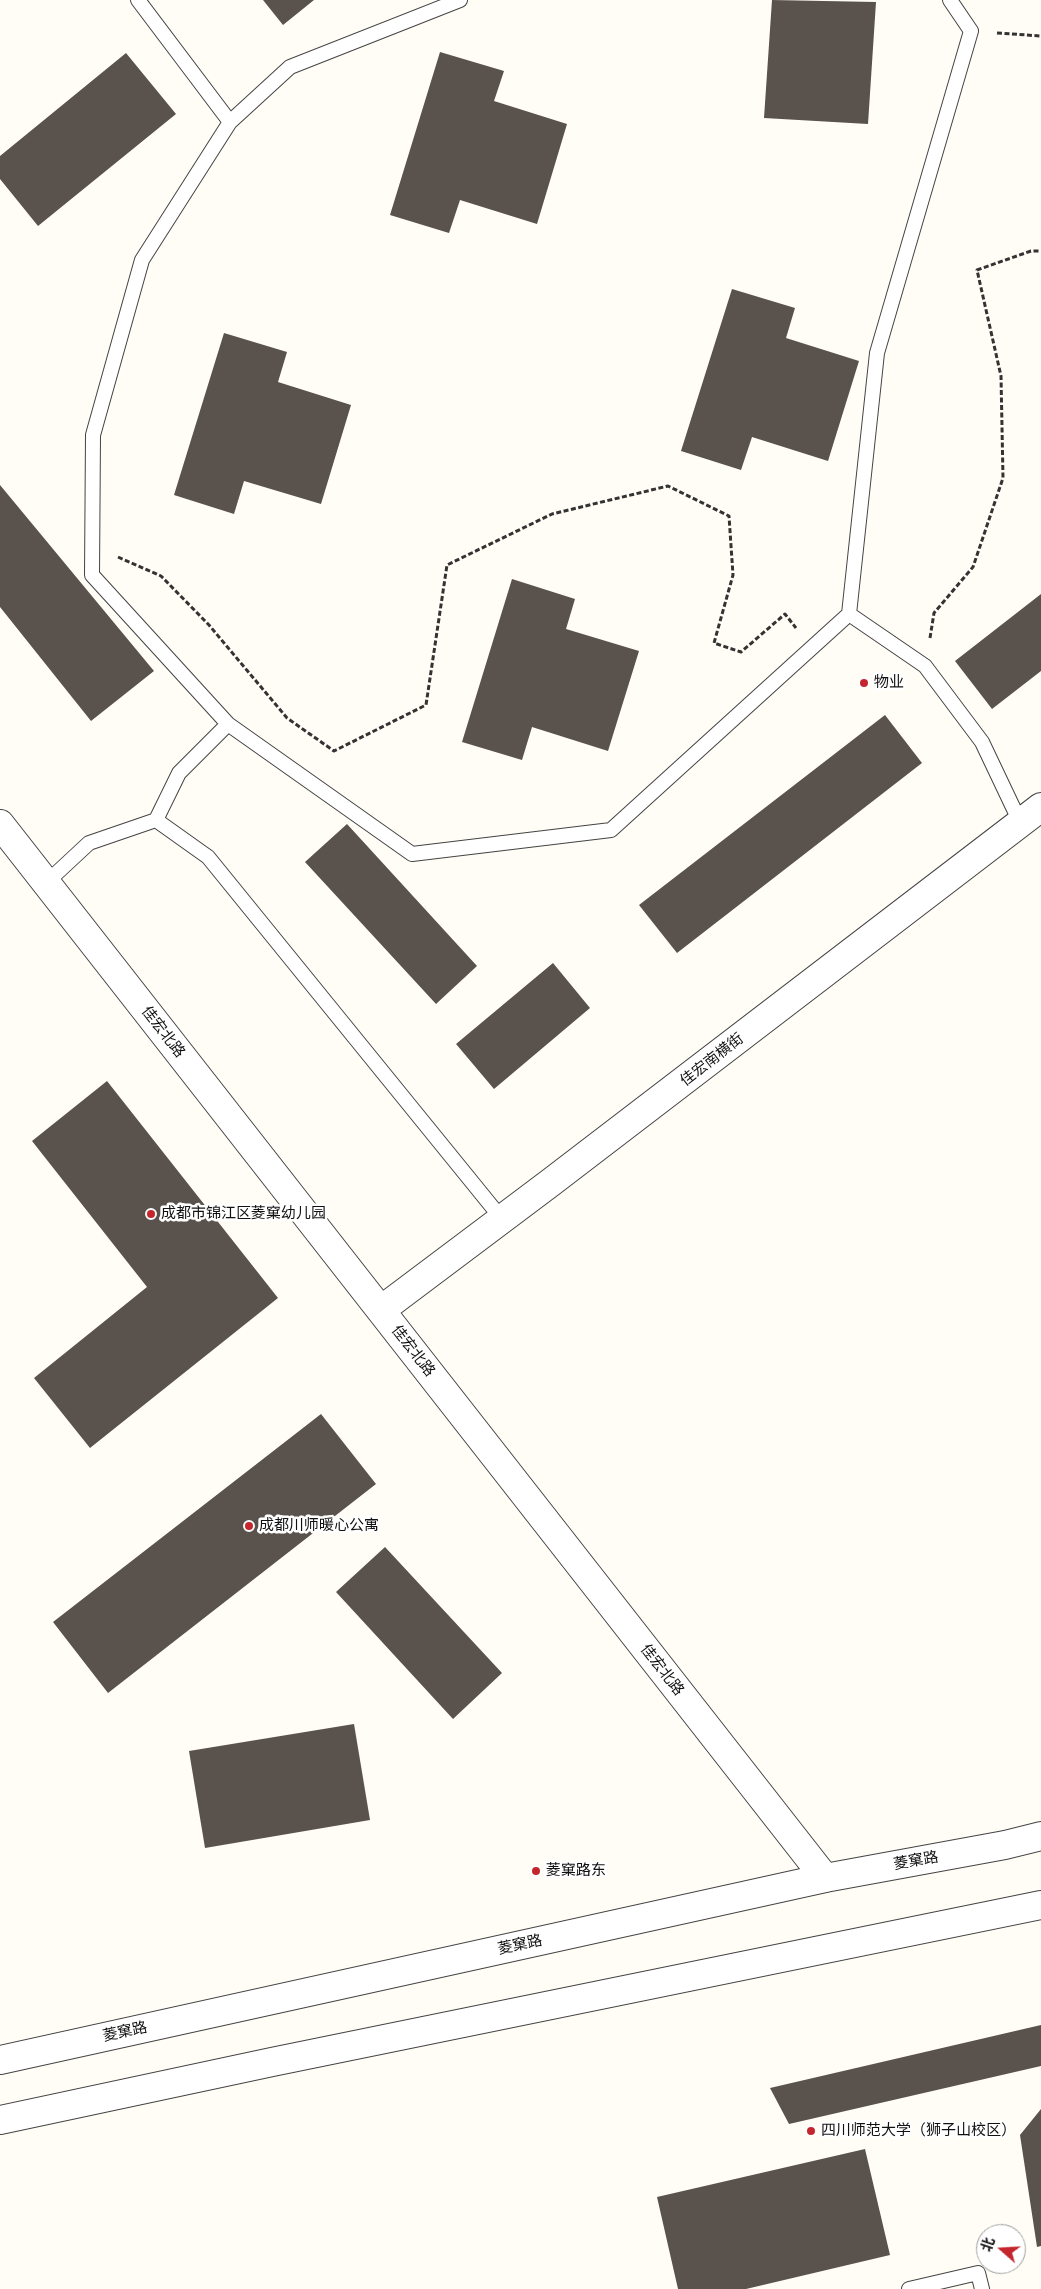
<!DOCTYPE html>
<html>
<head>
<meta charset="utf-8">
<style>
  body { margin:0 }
  #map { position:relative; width:1041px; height:2289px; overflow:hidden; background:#fffdf5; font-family:"IBM Plex Serif","Noto Sans SC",serif }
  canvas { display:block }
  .north { position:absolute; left:976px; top:2224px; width:50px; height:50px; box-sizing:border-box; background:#fff; border:1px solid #a0a0a0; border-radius:50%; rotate:289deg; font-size:14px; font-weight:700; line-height:20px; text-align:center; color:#111 }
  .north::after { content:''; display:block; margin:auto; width:18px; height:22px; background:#c4262e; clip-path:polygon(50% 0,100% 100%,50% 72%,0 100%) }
</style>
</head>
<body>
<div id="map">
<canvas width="1041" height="2289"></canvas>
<div class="north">北</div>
</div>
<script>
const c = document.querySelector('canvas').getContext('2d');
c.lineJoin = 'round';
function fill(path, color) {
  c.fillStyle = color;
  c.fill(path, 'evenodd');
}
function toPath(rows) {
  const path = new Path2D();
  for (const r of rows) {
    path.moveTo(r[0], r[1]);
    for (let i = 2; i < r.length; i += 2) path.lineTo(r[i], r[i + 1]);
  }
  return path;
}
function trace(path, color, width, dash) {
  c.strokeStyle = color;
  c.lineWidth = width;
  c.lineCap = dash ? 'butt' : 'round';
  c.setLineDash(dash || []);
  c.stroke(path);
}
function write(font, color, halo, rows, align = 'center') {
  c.font = font + ' "IBM Plex Serif","Noto Sans SC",serif';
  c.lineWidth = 5;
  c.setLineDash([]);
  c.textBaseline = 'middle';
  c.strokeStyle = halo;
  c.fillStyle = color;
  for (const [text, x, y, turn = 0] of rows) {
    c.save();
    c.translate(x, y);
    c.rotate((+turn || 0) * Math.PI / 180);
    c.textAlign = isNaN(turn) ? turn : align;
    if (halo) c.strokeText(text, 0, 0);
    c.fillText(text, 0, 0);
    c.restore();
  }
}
const building = toPath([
  [263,0,314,0,283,25],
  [772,0,876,2,868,124,764,118],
  [440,52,504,71,494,101,567,124,537,224,460,200,449,233,390,215],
  [126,53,176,114,38,226,0,179,0,156],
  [732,289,795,308,786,338,859,361,828,461,752,437,741,470,681,451],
  [224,333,287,352,278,382,351,405,321,504,244,481,234,514,174,495],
  [0,485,154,671,91,721,0,607],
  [512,579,575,599,566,629,639,651,608,751,532,727,522,760,462,742],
  [1041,594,1041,671,992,709,955,661],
  [885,715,922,763,677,953,639,905],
  [347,824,477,966,436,1004,305,862],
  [553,963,590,1008,494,1089,456,1044],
  [107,1081,278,1298,90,1448,34,1378,147,1287,32,1141],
  [321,1414,376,1484,108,1693,53,1622],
  [385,1547,502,1673,453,1719,336,1592],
  [354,1724,370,1820,205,1848,189,1751],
  [1041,2025,1041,2066,789,2124,770,2088],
  [1041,2109,1041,2246,1037,2247,1020,2135],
  [865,2149,890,2255,746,2289,678,2289,657,2197]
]);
const path = toPath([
  [997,33,1041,36],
  [118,557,161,576,209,625,287,718,334,751,426,705,447,565,552,514,668,486,729,516,733,575,714,643,741,652,785,614,796,628],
  [930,638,934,613,973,567,1003,478,1001,376,977,270,1031,251,1041,251]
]);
const service = toPath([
  [138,0,230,122],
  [460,0,290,67,230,122,142,260,93,435,92,575,228,724,412,854,611,830,849,614,877,353,971,31,950,0],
  [849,614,925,666,982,742,1020,822],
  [156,820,179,773,228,724],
  [46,883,89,843,156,820,208,857,502,1219],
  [909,2289,978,2273,982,2289]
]);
const minor = toPath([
  [0,824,825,1878],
  [381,1310,550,1183,1041,807]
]);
const tertiary = toPath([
  [0,2060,825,1878,1005,1845,1041,1836],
  [0,2120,272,2062,1041,1905]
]);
const markers = [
  [864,683,5,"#c4262e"],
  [151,1214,5,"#c4262e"],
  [249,1526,5,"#c4262e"],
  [536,1871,5,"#c4262e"],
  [811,2131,5,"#c4262e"]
];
const poiNames = [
  ["物业",874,683],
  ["成都市锦江区菱窠幼儿园",161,1214],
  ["成都川师暖心公寓",259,1526],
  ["菱窠路东",546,1871],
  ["四川师范大学（狮子山校区）",821,2131]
];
const streetNames = [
  ["佳宏北路",163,1032,52],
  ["佳宏南横街",712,1060,-38],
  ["佳宏北路",413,1351,52],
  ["佳宏北路",662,1670,52],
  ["菱窠路",916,1861,-10],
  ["菱窠路",520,1945,-12],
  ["菱窠路",125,2032,-12]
];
fill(building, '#5a524d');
trace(service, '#444', 16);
trace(minor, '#444', 30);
trace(tertiary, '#444', 30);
trace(path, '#333', 3, [5, 2.5]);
trace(service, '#fff', 14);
trace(minor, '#fff', 28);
trace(tertiary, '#fff', 28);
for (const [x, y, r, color] of markers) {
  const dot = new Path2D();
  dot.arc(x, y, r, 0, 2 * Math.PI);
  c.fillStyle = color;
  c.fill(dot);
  trace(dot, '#fff', 2);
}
write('15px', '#111', '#fff', poiNames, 'left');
write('15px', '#111', '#fff', streetNames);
</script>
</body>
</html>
